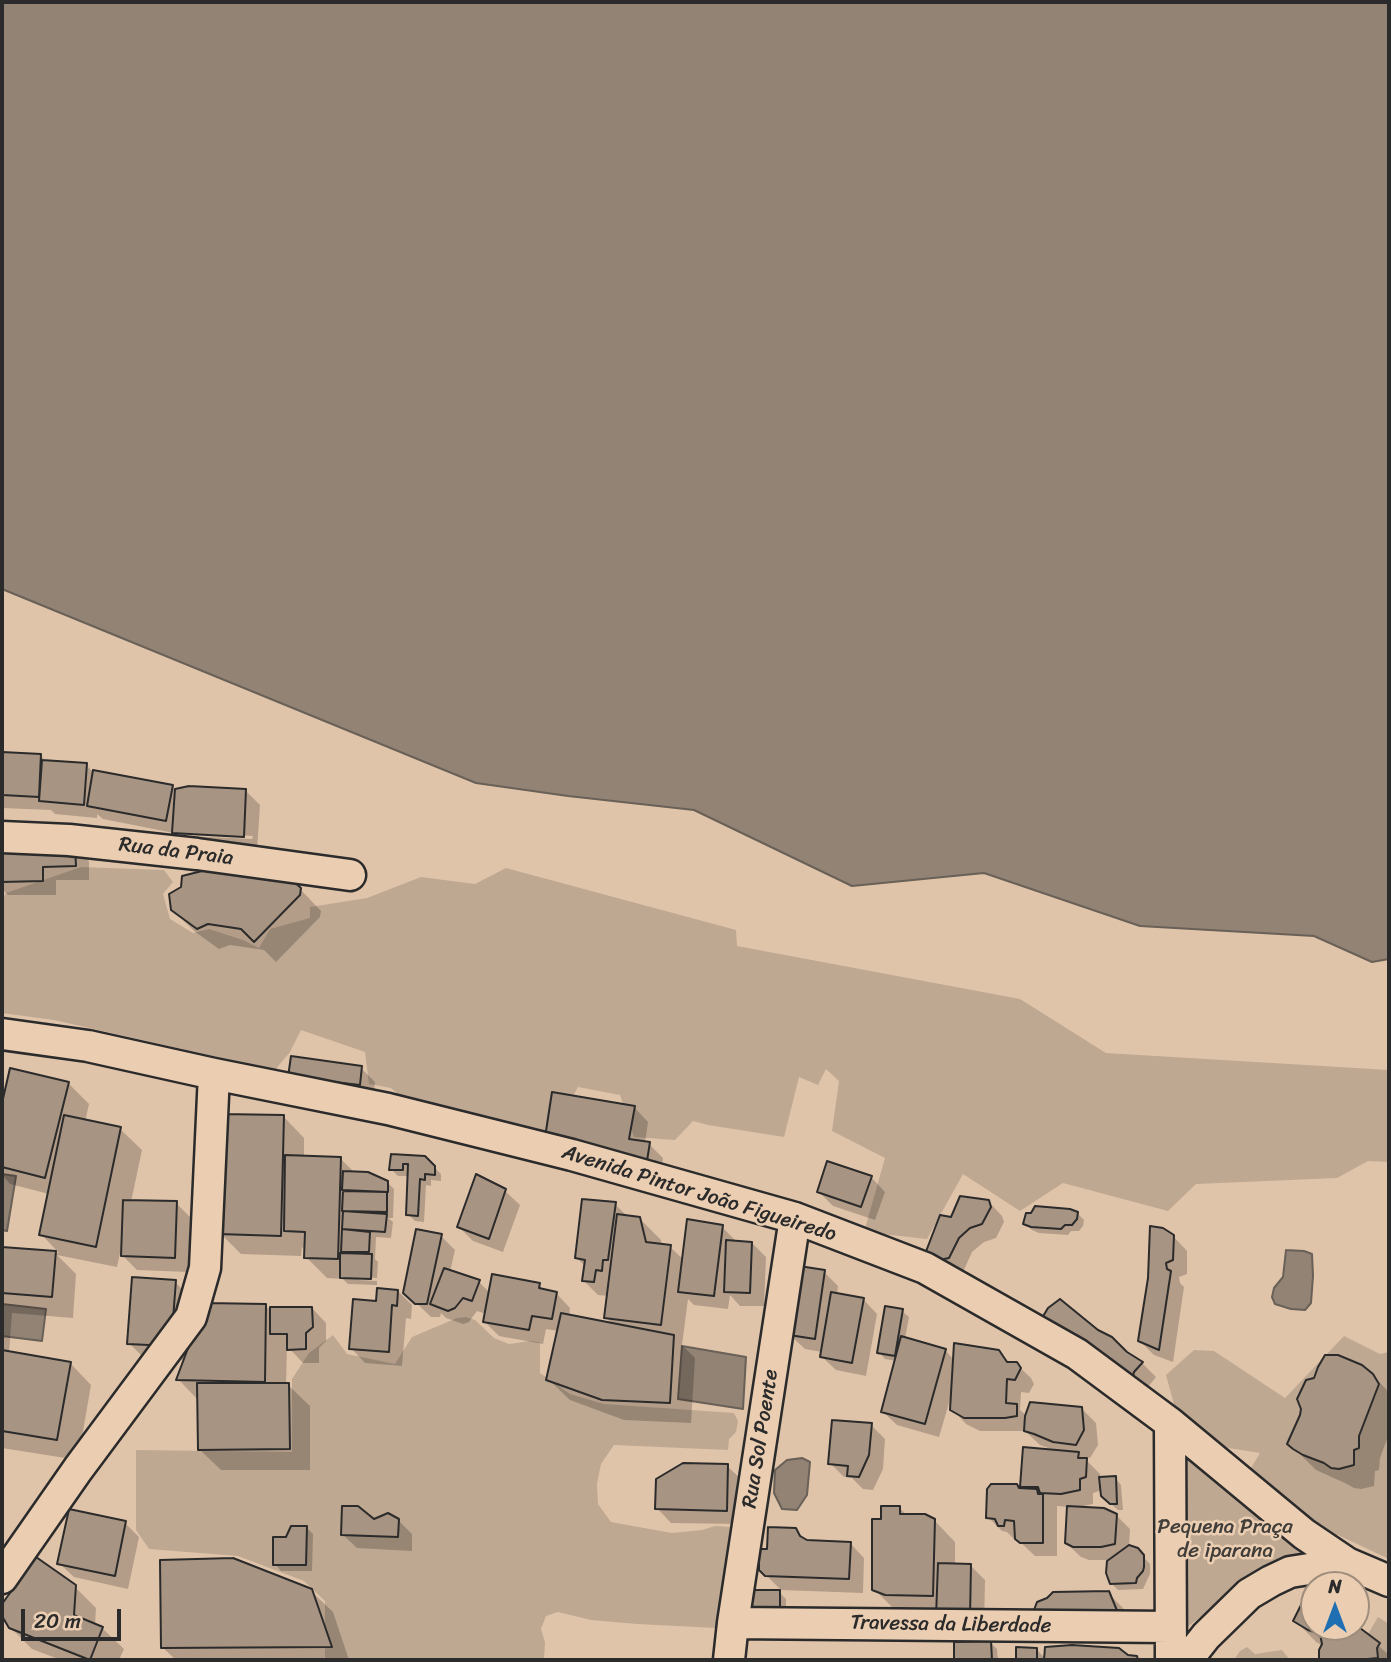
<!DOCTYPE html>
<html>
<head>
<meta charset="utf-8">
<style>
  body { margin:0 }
  #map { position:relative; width:1391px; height:1662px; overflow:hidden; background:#e0c4aa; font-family:Sriracha,sans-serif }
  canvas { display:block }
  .frame { position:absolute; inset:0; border:4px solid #2b2b2b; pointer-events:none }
  .north { position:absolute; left:1300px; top:1571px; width:70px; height:70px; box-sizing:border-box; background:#ebceb2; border:2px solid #9e8d7c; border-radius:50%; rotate:0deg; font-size:19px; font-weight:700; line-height:28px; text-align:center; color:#2b2b2b }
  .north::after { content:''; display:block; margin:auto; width:24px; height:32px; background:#1f6fb2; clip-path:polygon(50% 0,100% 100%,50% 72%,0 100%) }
  .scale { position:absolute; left:21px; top:1609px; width:100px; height:32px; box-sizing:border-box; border:4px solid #2b2b2b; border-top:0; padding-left:9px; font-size:21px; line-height:24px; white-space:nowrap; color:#2b2b2b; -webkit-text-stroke:5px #ebceb2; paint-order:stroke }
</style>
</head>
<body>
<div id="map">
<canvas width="1391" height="1662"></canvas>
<div class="frame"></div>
<div class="north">N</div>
<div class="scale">20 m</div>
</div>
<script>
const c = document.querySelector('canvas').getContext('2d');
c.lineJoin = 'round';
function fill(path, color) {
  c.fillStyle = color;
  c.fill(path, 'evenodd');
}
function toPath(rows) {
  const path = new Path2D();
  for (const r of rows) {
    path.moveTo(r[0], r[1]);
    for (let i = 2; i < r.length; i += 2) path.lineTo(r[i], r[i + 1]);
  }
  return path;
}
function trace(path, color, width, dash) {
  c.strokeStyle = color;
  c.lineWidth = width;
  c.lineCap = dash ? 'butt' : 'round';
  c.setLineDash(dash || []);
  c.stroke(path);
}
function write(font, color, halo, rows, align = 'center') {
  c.font = font + ' Sriracha,sans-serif';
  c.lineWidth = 5;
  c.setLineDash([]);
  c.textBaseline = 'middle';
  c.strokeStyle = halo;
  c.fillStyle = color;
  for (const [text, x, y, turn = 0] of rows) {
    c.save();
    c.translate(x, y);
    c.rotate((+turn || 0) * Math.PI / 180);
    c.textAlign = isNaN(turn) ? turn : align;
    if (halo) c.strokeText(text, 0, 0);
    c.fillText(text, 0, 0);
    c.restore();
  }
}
const green = toPath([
  [81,867,164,870,173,882,163,894,170,919,193,933,209,929,243,940,259,948,270,929,310,918,310,907,367,898,421,877,475,884,506,868,736,930,737,946,1020,999,1106,1053,1389,1070,1389,1162,1368,1161,1337,1178,1196,1184,1168,1211,1063,1183,1020,1211,963,1174,927,1239,864,1232,885,1158,832,1131,839,1081,826,1069,818,1085,799,1077,784,1137,708,1125,693,1121,675,1140,634,1137,620,1095,578,1087,546,1146,479,1128,435,1105,410,1105,391,1088,369,1084,365,1052,301,1030,290,1052,275,1070,54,1020,2,1013,2,899,6,893],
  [466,1317,475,1320,494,1338,509,1344,530,1341,539,1342,540,1344,540,1373,570,1394,604,1404,734,1413,738,1421,736,1432,729,1439,728,1450,614,1445,601,1464,597,1484,598,1504,611,1522,672,1533,702,1530,715,1526,731,1527,733,1551,727,1623,716,1628,637,1624,591,1620,558,1612,546,1616,541,1629,545,1642,544,1660,325,1660,325,1601,304,1581,238,1556,149,1549,136,1530,136,1450,292,1452,292,1379,309,1353,333,1335,347,1354,395,1364,412,1337,457,1318],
  [1344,1336,1380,1354,1389,1352,1389,1559,1338,1535,1307,1545,1315,1552,1255,1576,1179,1633,1179,1445,1237,1491,1260,1453,1184,1441,1166,1375,1194,1350,1214,1351,1285,1398],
  [1378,1617,1389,1624,1389,1660,1368,1659,1368,1634],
  [1247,1647,1255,1654,1282,1650,1290,1660,1234,1660,1240,1651]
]);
const water = toPath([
  [2,2,1389,2,1389,959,1372,962,1314,936,1140,926,984,873,852,886,694,810,568,796,476,783,2,589,2,2],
  [2,1174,16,1176,7,1231,2,1230,2,1174],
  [1286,1250,1304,1251,1312,1254,1313,1276,1311,1303,1305,1310,1291,1309,1275,1304,1272,1297,1274,1288,1283,1277,1286,1250],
  [2,1304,46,1309,42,1341,2,1336,2,1304],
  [682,1346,746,1357,743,1409,678,1399,682,1346],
  [802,1458,810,1462,807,1495,797,1510,782,1509,774,1493,775,1470,787,1460,802,1458]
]);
const shadow = toPath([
  [2,754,41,756,47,762,86,765,95,774,172,786,176,790,246,791,260,805,257,851,188,847,174,833,103,819,97,814,97,818,55,814,51,810,2,808],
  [187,832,253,836,252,839,187,836],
  [74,847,89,861,89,880,56,880,56,895,8,895,2,889,2,848],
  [300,889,321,911,320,917,276,962,264,950,230,945,219,949,194,931,172,909],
  [292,1058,361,1068,375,1082,373,1099,304,1091],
  [12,1070,68,1083,89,1104,85,1122,120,1129,142,1150,131,1202,176,1203,190,1217,188,1272,137,1270,120,1253,117,1267,57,1255,76,1274,73,1318,12,1313,9,1353,70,1363,91,1385,78,1460,2,1448,2,1248,59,1253,41,1234,49,1194,10,1184,2,1175,2,1110],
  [554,1094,634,1107,648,1122,645,1143,649,1144,663,1158,661,1174],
  [283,1116,304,1138,304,1157,340,1158,355,1173,387,1182,394,1189,393,1218,388,1218,393,1222,391,1238,376,1237,375,1259,378,1262,377,1278,359,1277,359,1280,377,1281,377,1285,348,1284,343,1279,327,1278,306,1257,306,1251,302,1247,301,1256,241,1254,220,1233],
  [392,1156,424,1157,441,1174,441,1181,431,1180,431,1186,426,1185,424,1222,415,1221,408,1214,410,1176,398,1176,391,1169],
  [871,1177,885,1192,875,1220,833,1206,819,1192],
  [505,1191,520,1205,503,1252,473,1241,459,1227],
  [988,1201,1002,1216,1004,1222,996,1238,984,1242,972,1252,963,1272,955,1274,927,1254,952,1219],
  [615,1204,628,1217,639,1218,661,1240,662,1246,670,1247,684,1260,722,1227,736,1241,752,1243,766,1257,764,1306,740,1306,730,1295,728,1309,694,1305,688,1299,682,1345,695,1358,691,1423,624,1420,570,1400,548,1379,559,1331,546,1329,543,1344,499,1336,485,1322,486,1314,477,1311,469,1322,463,1324,446,1318,441,1313,440,1317,431,1317,405,1292,441,1236,455,1250,450,1272,479,1282,490,1293,539,1285,546,1292,556,1293,570,1308,569,1317,614,1325,606,1318,609,1296,598,1295,584,1281,586,1267,576,1257],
  [1077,1213,1084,1220,1083,1226,1079,1231,1071,1231,1068,1235,1039,1233,1032,1230,1025,1223,1032,1215],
  [1173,1236,1187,1251,1187,1274,1179,1277,1180,1283,1184,1287,1173,1362,1154,1355,1140,1341],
  [824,1272,838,1286,837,1295,863,1299,877,1314,866,1376,836,1370,821,1356,822,1352,805,1349,790,1335],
  [175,1282,189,1296,185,1358,266,1306,271,1311,312,1308,326,1323,326,1341,319,1348,319,1363,303,1363,287,1346,286,1385,288,1385,310,1406,310,1470,221,1470,199,1449,199,1401,178,1379,185,1360,143,1357,129,1343],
  [398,1291,412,1305,411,1319,406,1318,402,1366,365,1363,351,1348,378,1303],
  [902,1311,909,1317,905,1339,946,1351,954,1360,998,1351,1011,1364,1016,1364,1031,1378,1034,1384,1029,1393,1021,1392,1020,1410,1027,1416,1081,1408,1096,1423,1098,1445,1090,1458,1083,1457,1100,1474,1100,1478,1115,1478,1121,1485,1123,1510,1118,1510,1110,1503,1102,1490,1093,1493,1093,1504,1079,1507,1116,1515,1130,1529,1129,1547,1137,1550,1150,1564,1150,1574,1143,1589,1118,1590,1111,1583,1108,1560,1089,1560,1081,1557,1066,1543,1068,1507,1057,1506,1057,1556,1035,1556,1017,1539,1014,1539,1007,1532,1002,1531,988,1517,1021,1491,1026,1491,1021,1486,1059,1452,1040,1445,1025,1431,980,1431,966,1424,952,1409,952,1396,951,1396,939,1437,897,1425,882,1411,896,1361,885,1359,879,1352],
  [1126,1353,1142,1363,1156,1377,1148,1387,1142,1399,1101,1368],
  [1372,1375,1389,1392,1389,1434,1380,1458,1379,1470,1375,1471,1374,1486,1361,1489,1354,1488,1347,1484,1316,1470,1289,1443],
  [871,1425,885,1439,883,1469,873,1490,863,1489,852,1478,844,1477,830,1463],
  [727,1466,742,1480,740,1524,671,1523,657,1508],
  [900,1508,907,1516,934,1520,955,1542,955,1565,971,1566,985,1580,984,1631,896,1611,874,1589,882,1520],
  [398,1520,412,1534,412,1551,357,1548,342,1534,374,1521],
  [125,1523,139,1537,128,1589,74,1577,59,1563],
  [306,1527,313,1534,312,1571,281,1571,275,1564,287,1538],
  [796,1530,808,1542,850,1543,864,1558,863,1593,781,1590,760,1569],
  [36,1559,75,1587,96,1608,95,1625,102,1628,124,1649,119,1660,61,1660,32,1649,10,1627,2,1612,2,1607],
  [311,1591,333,1612,349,1660,176,1660,162,1647],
  [779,1592,786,1599,786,1628,759,1628],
  [1108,1593,1123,1608,1130,1622,1069,1633],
  [1314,1607,1314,1627,1356,1626,1389,1655,1389,1660,1321,1660,1321,1651,1323,1646,1316,1642,1295,1620],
  [991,1643,997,1649,998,1660,956,1660],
  [1018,1649,1036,1649,1046,1659,1127,1657,1136,1658,1139,1660,1018,1660]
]);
const building = toPath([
  [2,752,41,754,39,797,2,795,2,752],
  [42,760,87,763,84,805,39,801,42,760],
  [93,770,173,785,166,821,87,806,93,770],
  [189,786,246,789,244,837,172,833,175,789,189,786],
  [75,845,76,866,43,867,43,881,2,882,2,846,75,845],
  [230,864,282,871,301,888,300,895,254,942,241,929,208,924,197,929,171,910,169,894,181,887,182,876,230,864],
  [291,1056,362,1066,360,1085,288,1077,291,1056],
  [10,1068,69,1082,45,1178,2,1167,2,1103,10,1068],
  [552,1092,635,1106,629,1139,650,1142,647,1161,544,1144,552,1092],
  [222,1114,284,1115,281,1236,218,1234,222,1114],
  [64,1115,121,1127,96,1247,39,1235,64,1115],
  [391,1154,425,1156,435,1166,435,1175,425,1174,425,1180,420,1179,418,1216,406,1215,408,1164,403,1164,403,1170,389,1170,391,1154],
  [285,1155,341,1157,338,1259,304,1258,305,1232,284,1231,285,1155],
  [827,1161,872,1176,861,1207,817,1192,827,1161],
  [343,1171,368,1172,388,1181,388,1192,342,1190,343,1171],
  [476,1174,506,1189,489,1239,457,1227,476,1174],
  [343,1191,387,1192,387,1212,342,1211,343,1191],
  [960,1196,989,1200,991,1207,982,1224,970,1228,959,1238,949,1258,939,1260,925,1254,940,1215,951,1217,960,1196],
  [582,1199,616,1202,608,1260,603,1260,602,1271,596,1270,594,1282,582,1281,585,1260,575,1258,582,1199],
  [123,1200,177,1201,175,1258,121,1256,123,1200],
  [1035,1206,1070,1209,1078,1212,1077,1219,1072,1225,1065,1225,1061,1229,1031,1227,1023,1224,1026,1213,1031,1213,1035,1206],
  [343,1211,387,1214,385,1232,342,1229,343,1211],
  [617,1214,640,1217,646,1242,671,1245,661,1325,604,1318,617,1214],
  [687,1219,723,1225,714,1296,678,1292,687,1219],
  [1150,1226,1163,1228,1174,1235,1173,1260,1166,1263,1167,1269,1171,1271,1159,1350,1138,1341,1148,1278,1150,1226],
  [342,1229,370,1232,369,1252,341,1252,342,1229],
  [416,1229,442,1234,427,1304,415,1304,403,1293,416,1229],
  [726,1240,752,1242,750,1293,724,1292,726,1240],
  [2,1247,56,1251,52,1297,2,1293,2,1247],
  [340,1253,372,1254,371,1279,340,1278,340,1253],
  [799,1266,825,1270,815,1339,789,1335,799,1266],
  [444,1268,480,1280,472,1301,463,1298,455,1308,448,1311,430,1304,444,1268],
  [492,1274,540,1283,539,1288,557,1292,552,1319,532,1316,529,1330,483,1322,492,1274],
  [132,1277,176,1280,171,1346,127,1344,132,1277],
  [377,1288,398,1290,397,1306,392,1305,389,1352,349,1349,353,1299,376,1301,377,1288],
  [831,1292,864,1298,852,1363,820,1357,831,1292],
  [1060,1299,1098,1330,1112,1337,1127,1352,1143,1362,1134,1372,1132,1380,1039,1323,1048,1308,1060,1299],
  [205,1303,266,1304,265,1382,176,1380,205,1303],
  [885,1306,903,1309,895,1356,877,1353,885,1306],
  [270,1307,312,1307,313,1327,306,1333,306,1349,287,1350,287,1334,270,1334,270,1307],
  [561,1313,674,1335,670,1403,602,1400,546,1380,561,1313],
  [901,1336,946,1349,925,1424,881,1412,901,1336],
  [954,1343,999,1350,1007,1362,1017,1362,1021,1368,1015,1380,1007,1379,1006,1403,1017,1404,1017,1416,1005,1418,964,1418,950,1410,954,1343],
  [2,1350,71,1362,57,1440,2,1431,2,1350],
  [1325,1355,1338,1355,1362,1365,1373,1374,1379,1384,1359,1436,1359,1448,1354,1450,1354,1465,1339,1469,1331,1468,1324,1463,1303,1455,1293,1449,1287,1444,1300,1415,1301,1409,1297,1399,1306,1380,1314,1378,1318,1367,1325,1355],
  [197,1383,289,1383,290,1449,198,1450,197,1383],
  [1030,1402,1082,1407,1084,1430,1076,1445,1053,1442,1034,1434,1024,1431,1025,1416,1030,1402],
  [832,1420,872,1423,869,1455,859,1477,847,1476,848,1466,828,1464,832,1420],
  [1023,1447,1079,1452,1078,1458,1087,1458,1086,1477,1080,1479,1080,1490,1061,1494,1040,1493,1038,1487,1020,1487,1023,1447],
  [683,1463,728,1464,727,1511,655,1509,656,1479,683,1463],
  [1116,1476,1117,1504,1110,1504,1101,1496,1099,1477,1116,1476],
  [991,1484,1017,1484,1019,1488,1037,1489,1038,1494,1043,1494,1043,1543,1020,1543,1015,1539,1014,1521,1005,1520,1004,1526,998,1526,995,1519,986,1518,987,1489,991,1484],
  [342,1506,358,1506,374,1519,388,1513,399,1519,398,1537,341,1535,342,1506],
  [881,1506,900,1506,900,1514,925,1514,935,1519,933,1596,885,1595,872,1590,872,1519,881,1519,881,1506],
  [1067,1506,1104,1508,1117,1514,1115,1544,1101,1547,1073,1547,1065,1543,1067,1506],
  [69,1509,126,1521,115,1576,57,1564,69,1509],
  [291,1526,307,1526,306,1565,273,1565,273,1537,286,1537,291,1526],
  [768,1527,796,1528,800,1536,807,1540,851,1542,849,1579,765,1576,759,1570,759,1549,767,1549,768,1527],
  [1129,1545,1138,1548,1144,1555,1144,1567,1143,1571,1137,1578,1136,1583,1110,1584,1106,1573,1107,1561,1129,1545],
  [36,1557,76,1585,74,1615,103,1627,90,1660,9,1628,2,1616,2,1604,36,1557],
  [233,1558,312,1589,332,1647,161,1648,160,1560,233,1558],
  [938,1563,971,1564,970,1618,936,1617,938,1563],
  [750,1590,780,1590,780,1622,750,1622,750,1590],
  [1109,1591,1118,1613,1035,1617,1034,1610,1037,1602,1047,1598,1053,1592,1109,1591],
  [1303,1601,1314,1605,1314,1627,1356,1627,1356,1625,1380,1643,1377,1648,1378,1658,1368,1659,1368,1660,1319,1660,1319,1650,1322,1644,1320,1634,1308,1630,1293,1621,1303,1601],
  [991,1641,992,1660,954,1660,954,1642,991,1641],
  [1072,1645,1119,1648,1128,1655,1137,1656,1138,1660,1044,1660,1045,1647,1072,1645],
  [1016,1647,1037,1648,1037,1660,1012,1660,1016,1659,1016,1647]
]);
const minor = toPath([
  [2,837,69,840,197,854,350,875],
  [2,1034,88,1046,214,1074,388,1109,572,1155,795,1218,925,1268,1077,1354,1170,1423,1304,1534,1347,1563,1389,1581],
  [1170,1423,1171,1660],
  [2,1578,78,1469,191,1317,205,1268,214,1074],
  [733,1623,1170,1627],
  [729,1660,733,1623,795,1218],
  [1187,1660,1206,1636,1249,1594,1271,1581,1290,1572,1347,1563]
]);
const streetNames = [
  ["Rua da Praia",176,852,7],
  ["Avenida Pintor João Figueiredo",699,1194,17],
  ["Rua Sol Poente",761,1439,-81],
  ["Travessa da Liberdade",951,1625,1]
];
const parkNames = [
  ["Pequena Praça",1225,1528],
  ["de iparana",1225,1552]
];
fill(green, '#bea892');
fill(water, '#928375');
trace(water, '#696057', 2);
fill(shadow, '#0003');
fill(building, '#a89482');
trace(building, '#2b2b2b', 2);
trace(minor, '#2b2b2b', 35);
trace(minor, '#ebceb2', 30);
write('21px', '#2b2b2b', '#ebceb2', streetNames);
write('21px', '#413e3a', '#ebceb2', parkNames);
</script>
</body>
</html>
